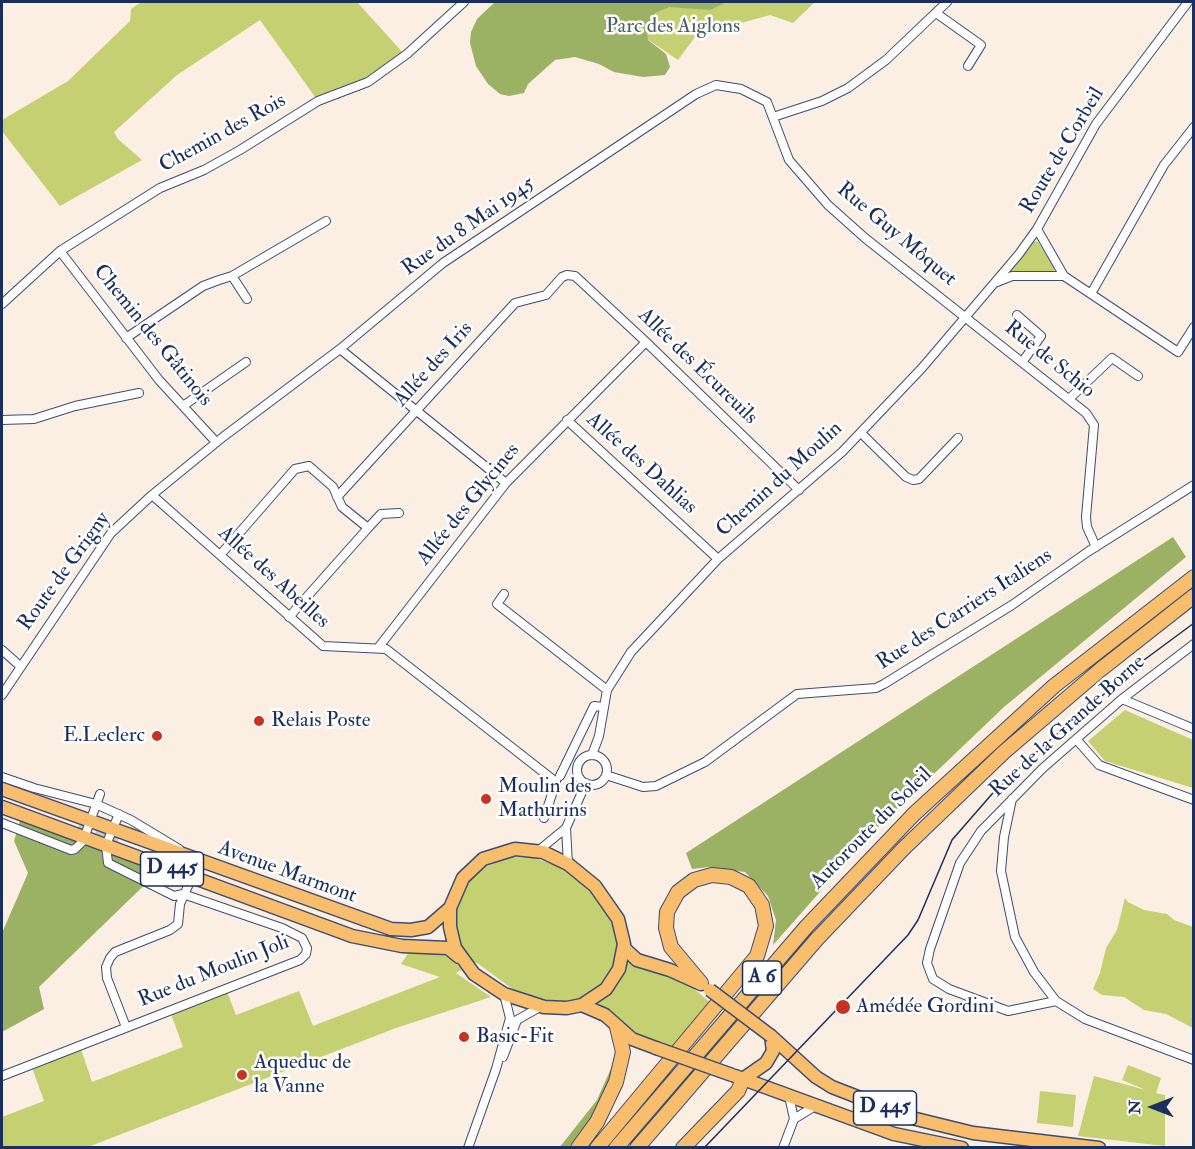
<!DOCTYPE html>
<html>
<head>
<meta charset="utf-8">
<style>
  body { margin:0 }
  #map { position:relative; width:1195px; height:1149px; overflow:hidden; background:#faefe2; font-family:"IM FELL Double Pica",serif }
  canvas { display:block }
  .frame { position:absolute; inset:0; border:3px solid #1b2f5e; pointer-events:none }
  .north { position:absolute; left:1123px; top:1077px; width:60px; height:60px; -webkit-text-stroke:4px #fff; paint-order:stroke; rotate:270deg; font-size:16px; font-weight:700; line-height:24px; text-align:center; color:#1b2f5e }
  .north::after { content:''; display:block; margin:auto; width:21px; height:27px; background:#1b2f5e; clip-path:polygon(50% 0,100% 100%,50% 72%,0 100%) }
</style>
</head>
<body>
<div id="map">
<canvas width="1195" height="1149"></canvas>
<div class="frame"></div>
<div class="north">N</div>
</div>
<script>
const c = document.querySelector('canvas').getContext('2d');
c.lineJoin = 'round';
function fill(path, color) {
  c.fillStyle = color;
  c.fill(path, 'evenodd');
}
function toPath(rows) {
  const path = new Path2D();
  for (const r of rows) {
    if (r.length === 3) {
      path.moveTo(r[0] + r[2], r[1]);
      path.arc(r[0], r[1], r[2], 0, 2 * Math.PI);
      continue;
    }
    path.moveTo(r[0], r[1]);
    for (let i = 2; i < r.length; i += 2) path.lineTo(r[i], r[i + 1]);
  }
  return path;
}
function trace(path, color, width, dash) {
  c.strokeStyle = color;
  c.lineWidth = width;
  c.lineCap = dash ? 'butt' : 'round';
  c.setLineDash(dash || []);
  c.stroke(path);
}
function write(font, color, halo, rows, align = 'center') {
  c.font = font + ' "IM FELL Double Pica",serif';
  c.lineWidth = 5;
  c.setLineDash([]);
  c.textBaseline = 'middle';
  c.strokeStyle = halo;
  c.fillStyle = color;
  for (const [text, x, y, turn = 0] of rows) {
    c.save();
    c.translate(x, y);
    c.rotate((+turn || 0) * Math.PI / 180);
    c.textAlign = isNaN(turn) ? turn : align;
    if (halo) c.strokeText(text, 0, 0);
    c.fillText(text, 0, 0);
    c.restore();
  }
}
const green = toPath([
  [141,2,357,2,405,55,368,82,318,101,260,20,177,75,114,132,118,139,142,160,60,206,2,131,2,120,68,81,130,21,131,9],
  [663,2,815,2,793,23,770,15,730,26,706,22,678,60,637,32],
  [1034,241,1038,242,1055,268,1053,272,1012,274,1010,271],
  [1125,710,1193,740,1193,788,1105,761,1088,741],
  [510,857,534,858,555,865,580,879,601,901,613,922,618,940,615,966,605,984,579,1001,558,1003,542,1001,514,990,477,963,473,963,457,940,456,906,461,889,475,871],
  [1125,898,1128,902,1144,910,1167,914,1174,920,1193,927,1193,1028,1166,1014,1144,1010,1124,997,1102,995,1093,989,1100,973,1106,948,1117,930],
  [409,952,448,954,462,970,456,973,491,997,396,1028,88,1147,2,1148,2,1117,44,1101,31,1065,80,1046,92,1082,183,1047,170,1011,226,989,236,1015,299,991,313,1026,440,977,401,964],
  [628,960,638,967,687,983,712,1004,674,1048,636,1034,597,1004,617,985],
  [1128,1065,1161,1078,1156,1093,1165,1095,1165,1146,1078,1136,1094,1076,1146,1090,1122,1080],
  [1040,1091,1076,1095,1073,1127,1037,1123]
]);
const forest = toPath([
  [495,2,727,2,710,10,669,7,655,13,647,33,648,40,666,54,670,67,665,75,643,77,614,72,599,64,575,57,555,60,528,84,524,93,509,96,500,94,488,84,476,66,470,43,471,32,477,19],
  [1173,537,1186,557,1004,707,872,833,773,945,776,920,768,896,745,872,709,867,692,869,686,853],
  [21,817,161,869,39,987,44,1009,2,1032,2,933,28,873,14,841],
  [616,1057,611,1079,593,1116,569,1147,559,1148,597,1100]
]);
const primaryTunnel = toPath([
  [78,828,117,843]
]);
const street = toPath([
  [936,13,981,45,968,66],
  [773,117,822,101,848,88,886,60,947,2],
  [1037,229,1064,276],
  [60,251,159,380,216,442],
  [232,276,326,221],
  [997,282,1012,276,1064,276,1178,352,1194,327],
  [1092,292,1164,165,1194,127],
  [2,304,60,251,160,188,204,170,240,150,318,101,368,82,407,54,464,2],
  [1017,315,1041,336,1023,361],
  [126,338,203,286,219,280,232,276,247,299],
  [340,349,506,483],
  [1069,399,1112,358,1138,376],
  [183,406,246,362],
  [2,420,34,419,75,406,139,393],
  [567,420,718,559],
  [861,433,906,477,913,480,919,479,958,438],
  [152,495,323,646,386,649,556,782,544,818],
  [337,497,515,303,546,295,562,277,567,275,575,276,646,342,799,490],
  [368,528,381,514,399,513],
  [221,554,295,469,309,466,333,487,342,507,368,528,289,617],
  [504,594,497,604,607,690],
  [378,648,506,483,646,342],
  [2,650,20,666],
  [2,695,111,533,152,495,223,437,340,349,443,263,696,94,716,85,741,89,767,102,789,160,828,205,865,238,1086,413,1094,425,1086,517,1087,527,1096,547],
  [1122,699,1194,729],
  [1076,739,1099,765,1194,800],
  [592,755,599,736,607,690,631,652,718,559,842,452,922,368,1019,254,1037,229,1096,124,1188,2],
  [592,770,15],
  [606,775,643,787,656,786,705,762,797,694,876,688,884,684,1012,605,1089,551,1194,485],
  [560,776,594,706,604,707],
  [2,777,34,788,96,804,131,820,179,849],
  [1012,799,1004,837,1001,871,1015,937,1034,972,1056,1001,1085,1019,1194,1060],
  [2,823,71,850,75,849,83,841,100,794],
  [538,851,566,828],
  [568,864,566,828,586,783],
  [1056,1001,1008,1011,949,989,933,979,927,963,930,949,960,863,981,831,1043,768,1122,699,1194,644],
  [126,1027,107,978,106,967,110,958,115,952,170,930,178,924,180,904,192,877],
  [503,1057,517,1020,540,1007],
  [2,1076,300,960,306,954,307,948,302,938,282,928,183,894,174,896,108,863,106,845,119,814],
  [794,1119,815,1106],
  [468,1148,496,1069,510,1018,504,994],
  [783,1148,794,1119,789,1096]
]);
const primary = toPath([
  [2,789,391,929,411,930,428,927,450,908],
  [2,807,352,936,402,946,448,948,459,957],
  [515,849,543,852,568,864,595,886,618,919,624,944,619,969,606,989,582,1005,567,1008,544,1007,504,994,474,974,455,948,450,927,450,908,463,878,483,859,515,849],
  [624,948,637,960,670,970,701,984],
  [582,1005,605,1015,632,1039,656,1048],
  [771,1036,816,1077,832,1087,912,1118,973,1133,1099,1148],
  [735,1076,894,1134,962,1148],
  [743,1079,766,1063,773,1051,771,1036]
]);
const highway = toPath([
  [578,1148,597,1122,616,1082,623,1052,617,1027],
  [597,1148,757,956,766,926,762,905,749,886,731,877,712,875,694,880,678,892,667,912,666,928,671,947,701,983],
  [616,1148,807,926,914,814,1054,686,1194,577],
  [637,1148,817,939,904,848,1004,752,1100,670,1194,596],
  [683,1148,738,1091,743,1079]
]);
const tram = toPath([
  [704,1148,908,935,918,920,952,840,992,794,1042,747,1144,660,1194,623]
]);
const primaryBridge = toPath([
  [710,990,771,1036],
  [656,1048,732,1075]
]);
const markers = [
  [259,721,6,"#c8321e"],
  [157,736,6,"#c8321e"],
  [486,799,6,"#c8321e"],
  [843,1007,8,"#c8321e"],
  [464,1037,6,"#c8321e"],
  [242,1075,6,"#c8321e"]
];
const shields = [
  [172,869,63],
  [762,978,39],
  [885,1108,63]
];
const shieldNames = [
  ["D 445",172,869],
  ["A 6",762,978],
  ["D 445",885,1108]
];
const parkNames = [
  ["Parc des Aiglons",673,27]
];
const streetNames = [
  ["Chemin des Rois",223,134,-29],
  ["Route de Corbeil",1063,151,-59],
  ["Rue du 8 Mai 1945",469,227,-35],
  ["Rue Guy Môquet",896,235,40],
  ["Chemin des Gâtinois",152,336,51],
  ["Rue de Schio",1049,360,39],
  ["Allée des Iris",434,365,-48],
  ["Allée des Écureuils",697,367,44],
  ["Allée des Dahlias",641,464,42],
  ["Chemin du Moulin",780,480,-42],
  ["Allée des Glycines",469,505,-51],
  ["Route de Grigny",65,572,-54],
  ["Allée des Abeilles",273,578,42],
  ["Rue des Carriers Italiens",965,610,-33],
  ["Rue de la Grande Borne",1068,727,-42],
  ["Autoroute du Soleil",872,829,-45],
  ["Avenue Marmont",287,873,20],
  ["Rue du Moulin Joli",214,972,-22]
];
const poiNames = [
  ["Relais Poste",271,721],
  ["E.Leclerc",145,736,"right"],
  ["Moulin des",498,787],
  ["Mathurins",498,811],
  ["Amédée Gordini",856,1007],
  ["Basic-Fit",476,1037],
  ["Aqueduc de",254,1063],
  ["la Vanne",254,1087]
];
fill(green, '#c4d072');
fill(forest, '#9bb264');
trace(primaryTunnel, '#cdc9c8', 12, [12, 6]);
trace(street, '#3c4c72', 10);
trace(primary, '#3c4c72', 15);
trace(highway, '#3c4c72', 16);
trace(street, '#fff', 8);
trace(primary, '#f9be6d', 12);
trace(highway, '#f9be6d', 14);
trace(tram, '#1b2f5e', 1.5);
trace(primaryBridge, '#3c4c72', 15, []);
trace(primaryBridge, '#f9be6d', 12);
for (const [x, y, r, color] of markers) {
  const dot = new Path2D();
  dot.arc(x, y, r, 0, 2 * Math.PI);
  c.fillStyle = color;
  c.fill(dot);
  trace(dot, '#fff', 2);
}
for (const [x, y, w] of shields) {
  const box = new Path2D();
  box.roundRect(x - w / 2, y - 17, w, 34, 4.5);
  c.fillStyle = '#fff';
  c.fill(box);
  trace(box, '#1b2f5e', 1.5);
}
write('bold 20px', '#1b2f5e', null, shieldNames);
write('21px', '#4e5f64', '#fff', parkNames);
write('21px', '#1b2f5e', '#fff', streetNames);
write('21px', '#1b2f5e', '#fff', poiNames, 'left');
</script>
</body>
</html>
